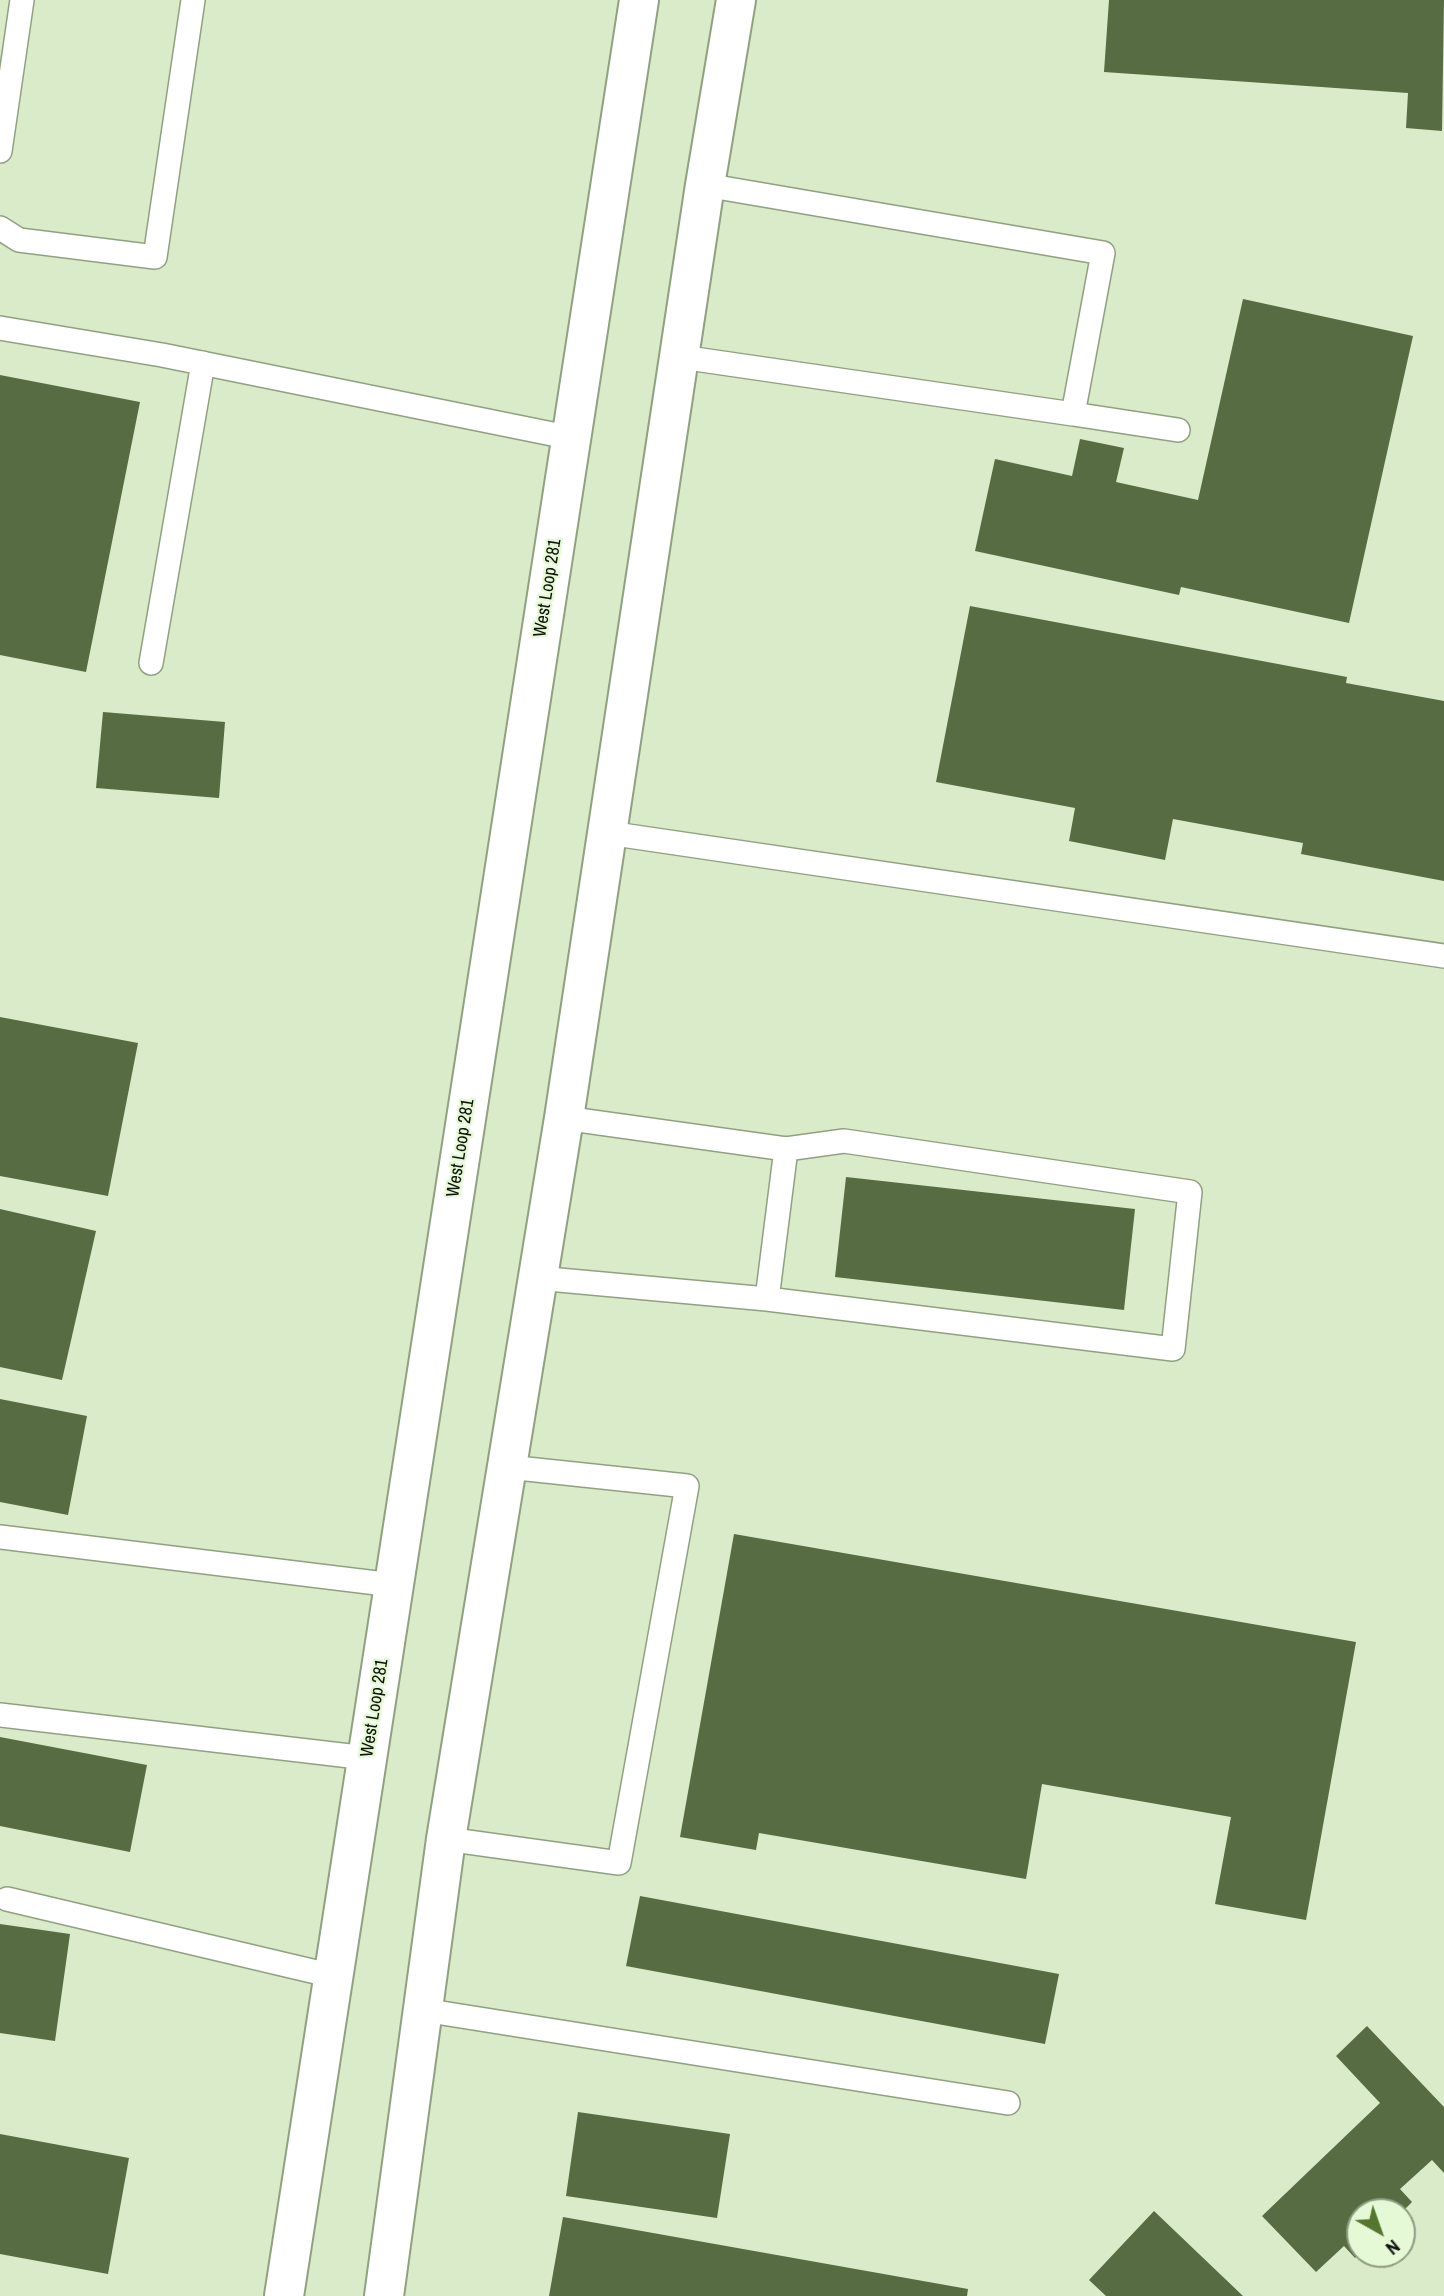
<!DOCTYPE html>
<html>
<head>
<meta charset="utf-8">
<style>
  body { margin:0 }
  #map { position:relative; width:1444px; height:2296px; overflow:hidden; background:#d9ebc9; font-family:"Archivo Narrow",sans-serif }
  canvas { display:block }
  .north { position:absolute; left:1346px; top:2198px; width:70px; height:70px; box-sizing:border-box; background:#e6f9d6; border:2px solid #8f9d83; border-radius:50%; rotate:140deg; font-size:19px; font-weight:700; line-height:28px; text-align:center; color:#0c1207 }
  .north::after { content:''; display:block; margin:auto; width:24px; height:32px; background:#55762e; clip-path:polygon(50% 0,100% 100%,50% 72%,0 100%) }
</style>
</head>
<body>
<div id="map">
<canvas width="1444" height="2296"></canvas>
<div class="north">N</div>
</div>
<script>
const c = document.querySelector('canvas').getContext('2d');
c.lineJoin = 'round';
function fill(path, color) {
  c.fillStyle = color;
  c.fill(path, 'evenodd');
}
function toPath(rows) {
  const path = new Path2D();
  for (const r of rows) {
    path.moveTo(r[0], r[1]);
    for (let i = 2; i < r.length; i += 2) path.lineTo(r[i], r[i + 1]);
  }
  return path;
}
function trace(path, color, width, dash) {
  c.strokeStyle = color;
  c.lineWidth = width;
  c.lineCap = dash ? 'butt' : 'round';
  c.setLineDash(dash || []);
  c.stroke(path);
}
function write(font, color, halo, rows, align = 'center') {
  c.font = font + ' "Archivo Narrow",sans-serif';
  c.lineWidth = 5;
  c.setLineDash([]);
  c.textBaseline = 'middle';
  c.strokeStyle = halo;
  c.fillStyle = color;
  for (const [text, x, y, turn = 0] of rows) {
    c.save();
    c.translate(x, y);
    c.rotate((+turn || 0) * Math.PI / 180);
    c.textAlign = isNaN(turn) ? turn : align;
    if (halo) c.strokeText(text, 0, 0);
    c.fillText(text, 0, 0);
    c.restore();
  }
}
const building = toPath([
  [1109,0,1444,0,1442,131,1406,128,1408,93,1104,72],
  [1243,299,1413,336,1349,623,1181,587,1179,595,975,551,995,459,1072,476,1080,439,1124,448,1116,482,1198,500],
  [0,375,140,402,86,672,0,655],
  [970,606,1347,677,1346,683,1444,701,1444,881,1301,854,1303,843,1173,819,1165,860,1069,841,1075,808,936,782],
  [103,712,225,722,219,798,96,788],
  [0,1017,138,1043,108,1196,0,1176],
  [846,1177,1135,1209,1124,1310,835,1277],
  [0,1209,96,1231,62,1380,0,1367],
  [0,1399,87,1416,68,1515,0,1502],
  [734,1534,1356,1642,1306,1920,1215,1904,1231,1817,1042,1784,1026,1879,759,1833,756,1850,680,1837],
  [0,1737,147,1765,130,1852,0,1826],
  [640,1896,1059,1974,1045,2044,626,1966],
  [0,1924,70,1934,55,2041,0,2033],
  [1367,2026,1444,2107,1444,2173,1432,2160,1400,2189,1412,2202,1402,2212,1360,2212,1360,2253,1355,2258,1344,2246,1316,2272,1262,2216,1380,2103,1336,2056],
  [578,2112,730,2134,717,2218,566,2196],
  [0,2134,129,2158,108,2274,0,2254],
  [1154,2211,1243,2296,1106,2296,1089,2280],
  [563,2217,968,2289,967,2296,549,2296]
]);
const lane = toPath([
  [0,151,22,0],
  [0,228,19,240,155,257,193,0],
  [0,328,162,355,572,438],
  [681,357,1073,414,1103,253,705,185],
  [1073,414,1178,430],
  [151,663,203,363],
  [608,833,1444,956],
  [564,1118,786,1149,767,1299],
  [537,1278,767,1299,1173,1349,1190,1192,844,1141,786,1149],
  [0,1537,393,1585],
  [0,1715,367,1758],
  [446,1839,619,1863,687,1486,508,1467],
  [7,1899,333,1976],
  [423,2010,1008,2103]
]);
const highway = toPath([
  [284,2296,639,0],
  [384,2296,446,1839,564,1118,705,185,736,0]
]);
const streetNames = [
  ["West Loop 281",548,588,-81],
  ["West Loop 281",461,1148,-81],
  ["West Loop 281",375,1708,-81]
];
fill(building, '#576c43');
trace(lane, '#90a181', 26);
trace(highway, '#90a181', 42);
trace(lane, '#fff', 23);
trace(highway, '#fff', 38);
write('18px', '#0c1207', '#e6f9d6', streetNames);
</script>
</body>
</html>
